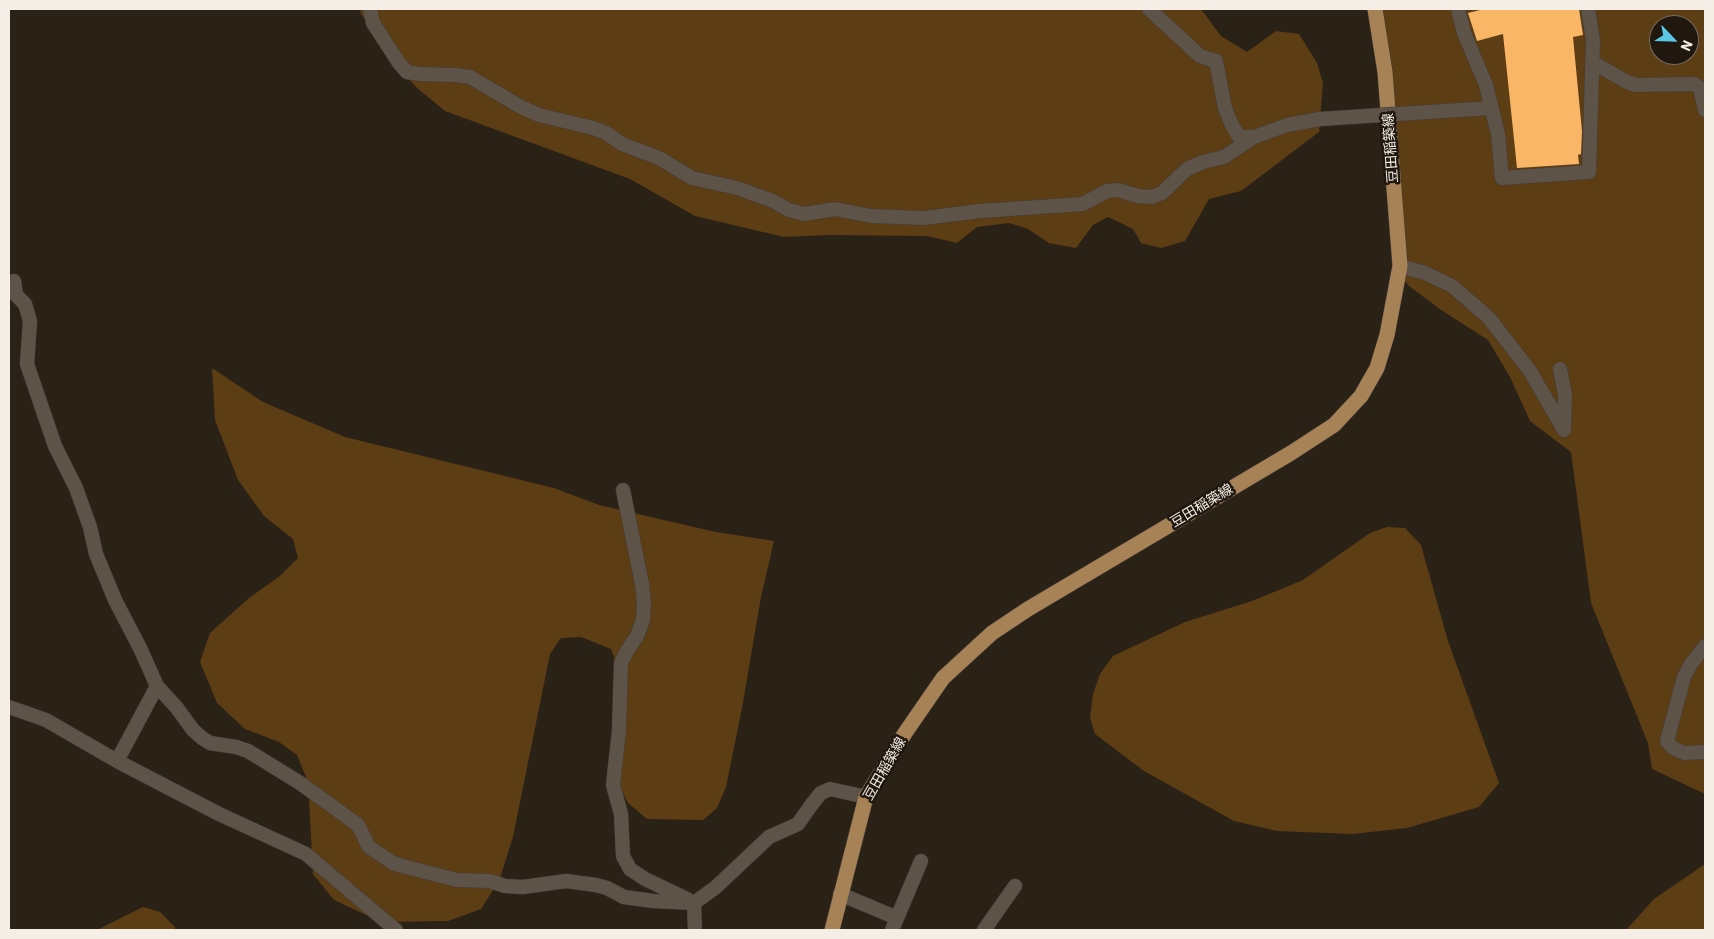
<!DOCTYPE html>
<html>
<head>
<meta charset="utf-8">
<style>
  body { margin:0 }
  #map { position:relative; width:1714px; height:939px; overflow:hidden; background:#2a2117; font-family:"IBM Plex Sans",sans-serif }
  canvas { display:block }
  .frame { position:absolute; inset:0; border:10px solid #f4eee7; pointer-events:none }
  .north { position:absolute; left:1649px; top:15px; width:50px; height:50px; box-sizing:border-box; background:#20170e; border:1px solid #756d65; border-radius:50%; rotate:114deg; font-size:14px; font-weight:700; line-height:20px; text-align:center; color:#f4eee7 }
  .north::after { content:''; display:block; margin:auto; width:18px; height:22px; background:#5ac8e6; clip-path:polygon(50% 0,100% 100%,50% 72%,0 100%) }
</style>
</head>
<body>
<div id="map">
<canvas width="1714" height="939"></canvas>
<div class="frame"></div>
<div class="north">N</div>
</div>
<script>
const c = document.querySelector('canvas').getContext('2d');
c.lineJoin = 'round';
function fill(path, color) {
  c.fillStyle = color;
  c.fill(path, 'evenodd');
}
function toPath(rows) {
  const path = new Path2D();
  for (const r of rows) {
    path.moveTo(r[0], r[1]);
    for (let i = 2; i < r.length; i += 2) path.lineTo(r[i], r[i + 1]);
  }
  return path;
}
function trace(path, color, width, dash) {
  c.strokeStyle = color;
  c.lineWidth = width;
  c.lineCap = dash ? 'butt' : 'round';
  c.setLineDash(dash || []);
  c.stroke(path);
}
function write(font, color, halo, rows, align = 'center') {
  c.font = font + ' "IBM Plex Sans","Noto Sans JP",sans-serif';
  c.lineWidth = 5;
  c.setLineDash([]);
  c.textBaseline = 'middle';
  c.strokeStyle = halo;
  c.fillStyle = color;
  for (const [text, x, y, turn = 0] of rows) {
    c.save();
    c.translate(x, y);
    c.rotate((+turn || 0) * Math.PI / 180);
    c.textAlign = isNaN(turn) ? turn : align;
    if (halo) c.strokeText(text, 0, 0);
    c.fillText(text, 0, 0);
    c.restore();
  }
}
const green = toPath([
  [360,9,1201,9,1221,36,1247,52,1276,31,1299,34,1317,63,1323,83,1319,132,1241,191,1209,199,1185,241,1161,248,1141,243,1133,229,1108,217,1093,225,1076,248,1049,243,1028,229,1009,223,977,227,957,243,927,236,829,235,784,237,695,216,630,179,445,111,417,88,387,55,361,14],
  [1380,9,1705,9,1705,794,1652,769,1648,743,1591,603,1571,452,1530,421,1510,377,1488,340,1441,310,1409,286,1403,279],
  [1659,25,1689,25,1689,55,1659,55],
  [212,368,263,402,345,437,554,488,599,505,716,532,774,541,761,597,742,708,726,787,717,808,703,820,647,819,628,803,613,775,617,665,611,649,581,637,561,638,550,654,513,837,499,881,481,909,448,921,381,922,334,900,313,874,308,782,297,755,279,742,245,729,217,703,200,662,210,633,249,598,280,576,298,558,293,539,264,516,238,480,215,420],
  [1387,527,1405,528,1421,545,1448,641,1499,783,1479,807,1407,828,1352,834,1277,831,1234,821,1144,771,1095,734,1090,718,1093,694,1100,674,1113,656,1185,622,1252,601,1303,580,1370,533],
  [1705,864,1705,930,1626,930,1654,899],
  [143,907,160,912,175,927,175,930,97,930]
]);
const building = toPath([
  [1484,9,1579,9,1583,35,1573,37,1582,131,1581,154,1578,155,1579,164,1517,168,1503,34,1477,41,1468,13]
]);
const minor = toPath([
  [370,9,373,23,399,63,407,72,419,74,455,75,470,77,521,107,539,115,593,128,606,133,622,144,659,158,692,178,737,188,773,201,789,210,804,214,835,209,871,216,924,218,980,211,1083,204,1107,191,1118,190,1138,196,1152,197,1162,193,1187,169,1203,162,1224,157,1254,137],
  [1149,9,1200,56,1216,61,1225,108,1231,123,1239,137,1254,137,1287,125,1320,119],
  [1458,9,1464,33,1486,85,1498,134,1502,178,1589,172,1593,40,1588,9],
  [1592,62,1627,82,1636,85,1694,84,1700,88,1705,110],
  [1444,111,1492,108],
  [1400,266,1425,273,1452,286,1489,318,1530,371,1564,430],
  [14,281,16,295,25,304,30,321,27,364,55,446,76,488,90,527,96,554,115,600,140,648,157,686,177,708,193,730,202,738,210,743,236,747,248,751,300,783,358,825,369,847,393,863,406,867,457,880,490,881,505,886,523,887,566,881,596,885,607,888,624,897,653,901,694,903,716,887,769,837,798,824,812,804,821,793,830,789,866,797],
  [1560,369,1565,395,1564,429],
  [623,490,642,584,644,603,643,620,637,636,627,651,621,663,619,731,613,785,621,814,623,856,630,869,645,879,687,899],
  [1705,646,1691,664,1684,677,1667,741,1673,748,1684,753,1705,752],
  [9,707,46,720,117,761,219,814,306,854,396,930],
  [117,761,157,686],
  [840,894,897,918],
  [694,903,695,930],
  [892,930,921,861],
  [984,930,1015,886]
]);
const major = toPath([
  [832,930,866,797,905,733,943,678,992,633,1028,609,1291,453,1334,425,1361,396,1377,368,1387,335,1400,266,1385,72,1375,9]
]);
const minorBridge = toPath([
  [1320,119,1444,111]
]);
const streetNames = [
  ["豆田稲築線",1391,148,-94],
  ["豆田稲築線",1202,506,-31],
  ["豆田稲築線",885,769,-60]
];
fill(green, '#5d3d14');
fill(building, '#fab667');
trace(minor, '#443c35', 15);
trace(major, '#443c35', 16);
trace(minor, '#5d5348', 14);
trace(major, '#a78256', 15);
trace(minorBridge, '#443c35', 15, []);
trace(minorBridge, '#5d5348', 14);
write('14px', '#f4eee7', '#20170e', streetNames);
</script>
</body>
</html>
